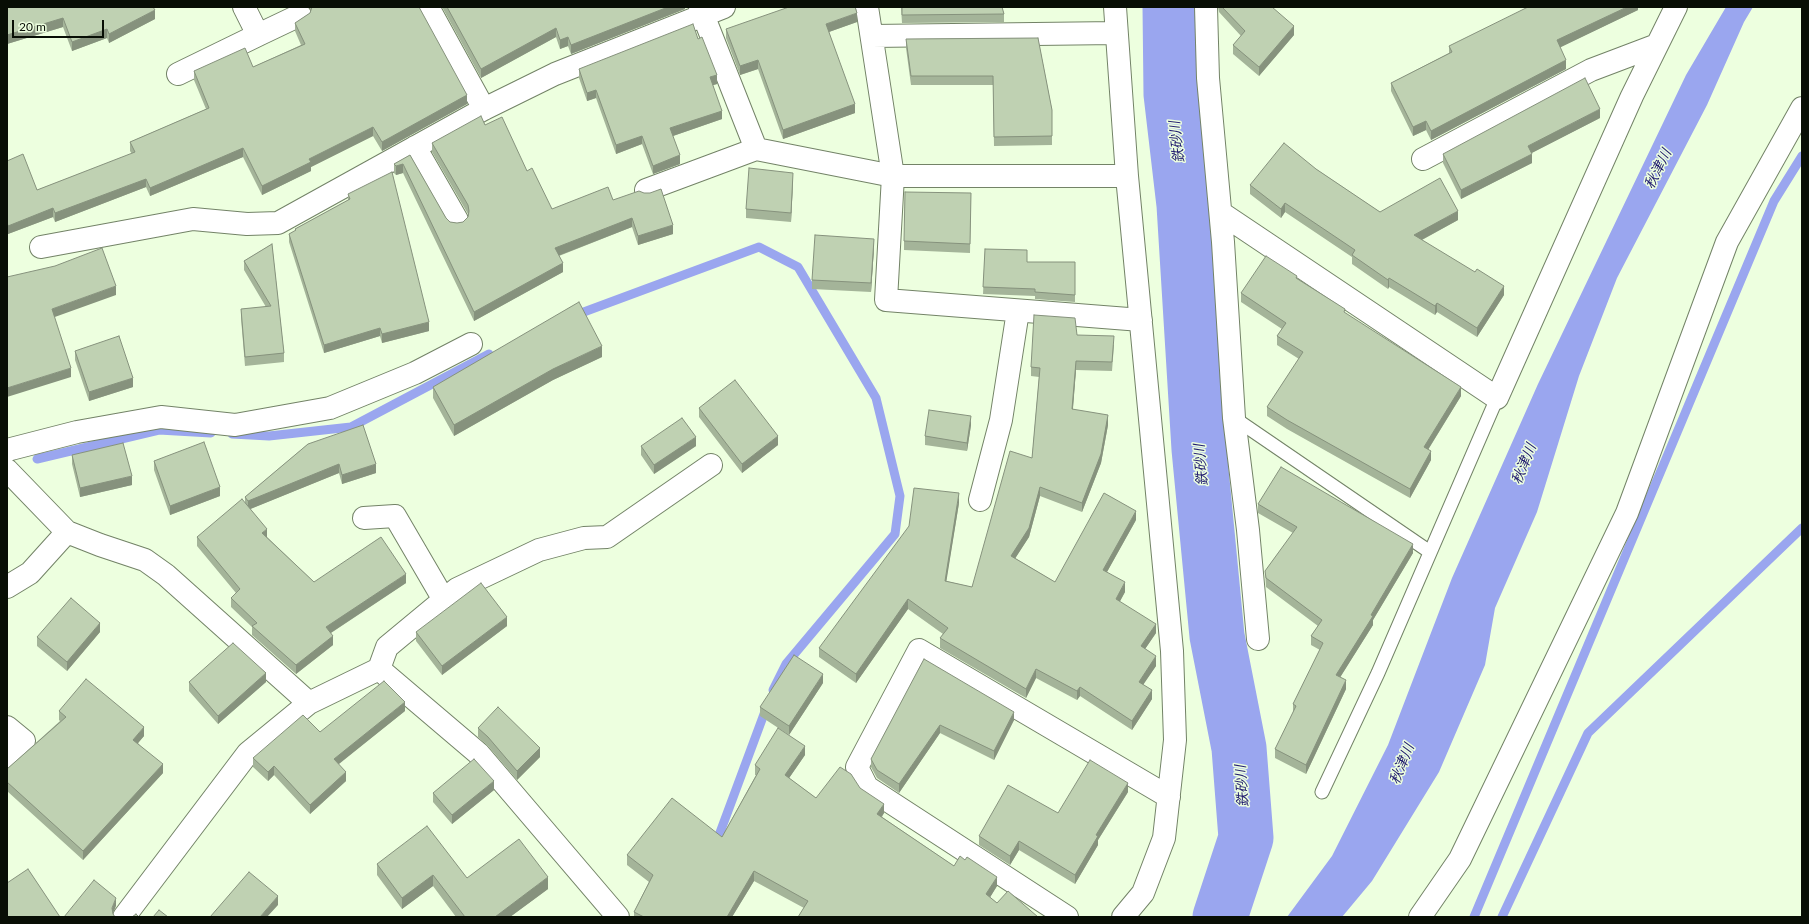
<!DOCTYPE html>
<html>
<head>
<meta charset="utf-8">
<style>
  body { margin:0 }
  #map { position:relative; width:1809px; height:924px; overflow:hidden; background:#edffdf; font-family:Lato,sans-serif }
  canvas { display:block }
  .frame { position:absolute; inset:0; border:8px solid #080e05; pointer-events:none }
  .scale { position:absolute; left:12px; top:20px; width:92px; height:18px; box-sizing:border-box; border:2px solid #080e05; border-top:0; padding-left:5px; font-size:12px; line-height:14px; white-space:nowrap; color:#080e05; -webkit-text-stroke:3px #edffdf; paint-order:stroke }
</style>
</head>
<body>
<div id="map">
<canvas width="1809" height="924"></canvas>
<div class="frame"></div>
<div class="scale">20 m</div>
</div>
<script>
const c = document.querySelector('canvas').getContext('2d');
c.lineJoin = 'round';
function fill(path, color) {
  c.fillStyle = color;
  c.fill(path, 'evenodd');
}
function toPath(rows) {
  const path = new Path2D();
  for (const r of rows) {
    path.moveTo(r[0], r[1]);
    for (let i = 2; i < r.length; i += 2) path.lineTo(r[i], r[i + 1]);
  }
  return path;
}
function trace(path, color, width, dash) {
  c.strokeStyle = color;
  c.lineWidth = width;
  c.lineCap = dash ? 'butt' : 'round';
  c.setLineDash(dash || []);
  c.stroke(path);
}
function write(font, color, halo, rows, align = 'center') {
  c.font = font + ' Lato,"Noto Sans JP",sans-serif';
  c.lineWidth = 3;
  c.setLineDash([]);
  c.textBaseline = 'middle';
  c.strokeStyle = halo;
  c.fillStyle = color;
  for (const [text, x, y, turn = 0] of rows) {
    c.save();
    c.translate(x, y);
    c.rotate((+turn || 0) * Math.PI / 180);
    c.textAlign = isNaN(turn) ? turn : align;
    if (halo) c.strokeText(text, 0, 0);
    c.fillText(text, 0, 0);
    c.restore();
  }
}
const water = toPath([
  [1726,7,1753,7,1744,22,1707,105,1617,278,1579,376,1537,512,1495,608,1485,665,1439,772,1372,881,1342,917,1287,917,1332,856,1388,745,1452,578,1538,384,1686,75]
]);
const stream = toPath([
  [573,316,759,247,798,267,876,398,900,496,895,534,786,664,773,690],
  [232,434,269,436,351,427,489,354],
  [37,459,159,430,211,433],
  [715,846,767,706],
  [1474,917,1774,201,1802,156],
  [1502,917,1588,733,1802,528]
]);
const river = toPath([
  [1170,7,1171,94,1184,205,1199,449,1217,636,1239,748,1246,838,1220,917]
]);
const lane = toPath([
  [1234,418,1430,552],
  [1322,792,1378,673,1497,398]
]);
const street = toPath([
  [244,7,258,35,300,15],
  [428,7,484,109],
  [700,7,756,149],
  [867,7,893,176,886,300,1141,320],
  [1115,7,1127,176,1172,651,1175,740,1164,838,1143,893,1123,917],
  [1206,7,1208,78,1223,242,1234,418,1248,530,1258,639],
  [872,36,1116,33],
  [178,74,258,35],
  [415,147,457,220],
  [1423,159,1591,70,1657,45],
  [646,190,756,149,893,176,1127,176],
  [1221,213,1497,398,1632,96,1676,7],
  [41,247,193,219,247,224,278,223,484,109,555,74,724,7],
  [7,450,77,432,161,417,235,425,330,408,415,373,471,344],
  [7,470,67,532,100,545,145,560,166,575,309,703],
  [980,500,1001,420,1018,311],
  [364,518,395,516,444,600],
  [7,587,30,573,67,532],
  [379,669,387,647,457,589,539,550,584,538,607,537,711,465],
  [7,727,24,741,7,757],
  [124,917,248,753,309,703,379,669,479,754,618,917],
  [1067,917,867,787,857,767,919,650,1169,797],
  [1420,917,1460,859,1627,513,1727,242,1802,108]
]);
const wall = toPath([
  [7,7,155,19,109,43,107,38,72,51,63,27,7,44],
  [309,7,419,7,467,104,382,151,373,136,311,167,311,171,262,195,243,157,150,196,146,187,55,222,53,217,8,234,7,231,7,161,37,190,132,154,130,151,130,142,206,109,194,80,194,71,253,67,301,45,295,31,295,23,310,13,311,10],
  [442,7,685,7,685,9,571,54,568,46,560,49,556,37,481,78],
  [901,7,1002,7,1004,14,1004,22,902,23],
  [1218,7,1272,7,1294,35,1259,76,1233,54,1233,45,1241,36,1219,12],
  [1638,7,1638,10,1560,47,1566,69,1431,140,1426,130,1413,136,1391,91,1391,83,1449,53,1449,46],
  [857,22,829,32,855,113,783,139,758,69,740,75,726,38,726,29],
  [1038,38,1052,110,1052,145,994,146,993,85,911,85,906,48,906,39],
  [698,39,717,84,713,85,722,119,673,136,680,164,653,174,642,144,616,154,596,98,587,101,579,78,579,69],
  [1600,118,1531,153,1532,163,1461,199,1443,163,1443,154],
  [485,125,527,171,552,209,613,200,673,234,638,245,632,227,559,256,563,272,474,321,403,173,396,175,394,173,394,164,410,155,446,218,450,222,457,223,463,222,468,217,468,214,432,152,432,143],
  [1316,169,1380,212,1458,220,1422,240,1504,295,1477,337,1437,312,1435,315,1389,287,1388,289,1352,264,1352,257,1285,212,1281,218,1250,194,1250,185],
  [793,181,791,222,746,218,746,209],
  [971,193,970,253,904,250,904,241],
  [348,194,429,331,382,343,380,336,324,353,289,242,289,234,295,231,295,229,348,200],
  [272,244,284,353,284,362,245,366,241,318,241,309,266,307,244,270,244,261],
  [874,248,871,292,812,289,812,280],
  [985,249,1027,262,1075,262,1075,302,1035,299,1035,296,983,294],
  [1297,279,1461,396,1428,450,1431,460,1410,498,1287,429,1267,416,1267,407,1299,359,1277,345,1277,336,1282,329,1241,302,1241,293],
  [1077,335,1114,345,1112,371,1076,370,1073,409,1108,425,1101,463,1082,512,1040,496,1029,537,1015,558,1055,582,1136,520,1107,572,1125,592,1119,602,1156,633,1145,649,1156,666,1143,684,1152,699,1132,730,1080,696,1077,700,1036,678,1026,698,940,648,940,638,943,634,908,609,856,683,819,657,819,648,959,503,946,581,972,587,1032,458,1039,377,1031,376,1031,367],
  [75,351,133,387,89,401,75,360],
  [602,357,553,380,454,436,433,398,433,387],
  [699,408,778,445,742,473,699,417],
  [971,425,967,451,925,445,925,436],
  [308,444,376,473,342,484,339,473,250,509,267,537,314,582,406,583,331,633,333,645,296,674,252,635,252,627,231,607,231,598,236,593,197,546,197,537,245,503,245,497],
  [641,446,696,446,654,474,641,455],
  [72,455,132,485,80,497,72,464],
  [154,461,220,496,170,515,154,470],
  [1258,504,1413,553,1373,620,1373,625,1340,677,1346,689,1306,774,1275,758,1275,749,1293,713,1293,704,1320,650,1311,645,1311,636,1318,626,1266,587,1265,571,1293,533,1258,513],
  [507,626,442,675,416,641,416,632],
  [100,632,67,671,37,646,37,637],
  [924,659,1014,720,994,760,940,733,899,793,877,778,871,767,871,759],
  [189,682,266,682,218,724,189,691],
  [823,683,789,735,760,716,760,707],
  [59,711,144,736,138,743,163,773,83,860,7,791,7,769,60,721,59,720],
  [405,711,338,764,346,781,310,814,274,775,268,781,253,767,253,758,320,732],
  [478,728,540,757,517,780,488,746,478,737],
  [805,755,789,778,816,798,860,788,884,813,882,817,954,866,997,886,990,897,997,903,1038,917,804,908,754,881,732,917,634,917,634,912,649,882,627,865,627,855,722,837,756,775,755,775,755,765],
  [494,790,452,824,433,802,433,793],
  [1128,792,1098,840,1098,845,1075,884,1019,850,1010,865,979,845,979,836],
  [377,864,467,878,548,889,510,917,456,917,433,886,402,909,377,875]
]);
const shadedWall = toPath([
  [668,7,685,7,685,9,571,54,571,45],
  [1627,7,1638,7,1638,10,1557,49,1557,40],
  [155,10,155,19,109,43,109,34],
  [857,13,857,22,826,33,826,24],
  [63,18,63,27,7,44,7,35],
  [1294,26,1294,35,1259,76,1259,67],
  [556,28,556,37,481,78,481,69],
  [107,29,107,38,72,51,72,42],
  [568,37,568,46,560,49,560,40],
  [758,60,758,69,740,75,740,66],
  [1566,60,1566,69,1431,140,1431,131],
  [717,75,717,84,710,86,710,77],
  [596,90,596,98,587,101,587,93],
  [467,95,467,104,382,151,382,142],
  [855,104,855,113,783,139,783,130],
  [1600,109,1600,118,1528,155,1528,146],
  [722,111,722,119,670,137,670,128],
  [1426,121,1426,130,1413,136,1413,127],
  [373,127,373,136,311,167,311,171,262,195,262,186,309,159],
  [642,136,642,144,616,154,616,145],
  [243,148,243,157,150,196,150,188],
  [1532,154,1532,163,1461,199,1461,190],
  [680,155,680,164,653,174,653,166],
  [403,164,403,173,396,175,396,166],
  [793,173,793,181,791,222,791,213],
  [146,179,146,187,55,222,55,213],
  [1285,203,1285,212,1281,218,1281,209],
  [53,208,53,217,8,234,8,226],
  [1458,211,1458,220,1414,244,1414,235],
  [632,218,632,227,555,257,555,248],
  [673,225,673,234,638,245,638,236],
  [874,239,874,248,871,292,871,283],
  [563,263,563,272,474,321,474,312],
  [1389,278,1389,287,1388,289,1388,280],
  [116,286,116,295,52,318,52,309],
  [1504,286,1504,295,1477,337,1477,328],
  [1437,303,1437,312,1435,315,1435,306],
  [429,322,429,331,382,343,382,334],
  [380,328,380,336,324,353,324,345],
  [602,346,602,357,553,380,454,436,454,425,553,369],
  [1076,361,1076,370,1072,419,1072,409],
  [71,368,71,377,7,397,7,388],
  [133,378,133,387,89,401,89,392],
  [1461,387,1461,396,1424,456,1424,447],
  [1108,415,1108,425,1101,463,1082,512,1082,503],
  [971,416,971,425,967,451,967,443],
  [778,436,778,445,742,473,742,464],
  [696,437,696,446,654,474,654,465],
  [1431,451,1431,460,1410,498,1410,489],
  [339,464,339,473,248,510,248,501],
  [376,464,376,473,342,484,342,475],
  [132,476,132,485,80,497,80,488],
  [220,487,220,496,170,515,170,506],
  [1040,487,1040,496,1029,537,1011,565,1011,556],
  [959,493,959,503,945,590,945,581],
  [1136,511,1136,520,1103,579,1103,570],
  [267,529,267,538,262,533],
  [1413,544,1413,553,1373,620,1373,625,1336,684,1336,675],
  [406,574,406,583,326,636,326,627],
  [1125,582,1125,592,1116,609,1116,599],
  [908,599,908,609,856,683,856,674],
  [507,617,507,626,442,675,442,666],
  [100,623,100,632,67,671,67,662],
  [1156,624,1156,633,1141,655,1141,646],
  [333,636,333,645,296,674,296,665],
  [1156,656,1156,666,1139,691,1139,682],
  [1036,669,1036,678,1026,698,1026,689],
  [266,673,266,682,218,724,218,716],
  [823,674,823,683,789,735,789,726],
  [1346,680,1346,689,1306,774,1306,765],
  [1080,687,1080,696,1077,700,1077,691],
  [1152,690,1152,699,1132,730,1132,721],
  [405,702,405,711,334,768,334,759],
  [1014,712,1014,720,994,760,994,751],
  [940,725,940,733,899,793,899,784],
  [144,727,144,736,133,749,133,740],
  [805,746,805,755,785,784,785,775],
  [540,748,540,757,517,780,517,771],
  [163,764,163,773,83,860,83,851],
  [274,766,274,775,268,781,268,772],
  [346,772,346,781,310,814,310,805],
  [494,781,494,790,452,824,452,815],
  [1128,783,1128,792,1098,840,1098,845,1075,884,1075,875,1096,835],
  [884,804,884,813,877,823,877,814],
  [1019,841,1019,850,1010,865,1010,856],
  [754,871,754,881,732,917,727,917],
  [433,875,433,886,402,909,402,898],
  [548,877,548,889,510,917,495,917],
  [997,877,997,886,986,904,986,894],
  [278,896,278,905,267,917,260,917],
  [116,898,116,906,112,916,112,908]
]);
const building = toPath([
  [7,7,153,7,155,10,109,34,107,29,72,42,63,18,7,35,7,7],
  [312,7,419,7,467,95,382,142,373,127,309,159,311,162,262,186,243,148,150,188,146,179,55,213,53,208,8,226,7,222,7,161,23,154,37,190,135,152,130,142,209,108,194,71,245,48,253,67,305,44,295,23,310,13,312,7],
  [447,7,668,7,571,45,568,37,560,40,556,28,481,69,447,7],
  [789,7,855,7,857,13,826,24,855,104,783,130,758,60,740,66,726,29,789,7],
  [902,7,1002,7,1004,14,902,15,902,7],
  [1222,7,1272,7,1294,26,1259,67,1233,45,1245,31,1222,7],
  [1528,7,1627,7,1557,40,1566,60,1431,131,1426,121,1413,127,1391,83,1452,52,1449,46,1528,7],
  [693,24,698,39,702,37,717,75,710,77,722,111,670,128,680,155,653,166,642,136,616,145,596,90,587,93,579,69,693,24],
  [1038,38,1052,110,1052,136,994,137,993,76,911,76,906,39,1038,38],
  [1585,78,1600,109,1528,146,1532,154,1461,190,1443,154,1585,78],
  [481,116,485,125,502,117,527,171,532,168,552,209,608,187,613,200,639,191,644,193,650,193,661,189,673,225,638,236,632,218,555,248,563,263,474,312,403,164,396,166,394,164,410,155,446,218,450,222,457,223,463,222,468,217,469,211,468,205,432,143,481,116],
  [1284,143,1316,169,1380,212,1440,178,1458,211,1414,235,1475,272,1477,269,1504,286,1477,328,1437,303,1435,306,1389,278,1388,280,1352,255,1355,250,1285,203,1281,209,1250,185,1284,143],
  [749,168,793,173,791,213,746,209,749,168],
  [392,172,429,322,382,334,380,328,324,345,289,234,296,230,295,229,350,199,348,194,392,172],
  [905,192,971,193,970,244,904,241,905,192],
  [815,235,874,239,871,283,812,280,815,235],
  [272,244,284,353,245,357,241,309,271,306,244,261,272,244],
  [102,248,116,286,52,309,71,368,7,388,7,277,55,266,102,248],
  [985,249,1027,250,1027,262,1075,262,1075,295,1035,292,1035,289,983,287,985,249],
  [1266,256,1297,276,1296,278,1345,309,1344,312,1461,387,1424,447,1431,451,1410,489,1287,420,1267,407,1303,352,1277,336,1286,323,1241,293,1266,256],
  [579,302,602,346,553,369,454,425,433,387,579,302],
  [1034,315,1075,318,1077,335,1114,336,1112,362,1076,361,1072,409,1108,415,1101,454,1082,503,1040,487,1029,528,1011,556,1055,582,1104,493,1136,511,1103,570,1125,582,1116,599,1156,624,1141,646,1156,656,1139,682,1152,690,1132,721,1080,687,1077,691,1036,669,1026,689,940,638,948,628,908,599,856,674,819,648,909,526,914,488,959,493,945,581,972,587,1010,451,1032,458,1040,368,1031,367,1034,315],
  [119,336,133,378,89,392,75,351,119,336],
  [735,380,778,436,742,464,699,408,735,380],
  [929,410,971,416,967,443,925,436,929,410],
  [682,418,696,437,654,465,641,446,682,418],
  [363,425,376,464,342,475,339,464,248,501,245,497,308,444,363,425],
  [204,442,220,487,170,506,154,461,204,442],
  [123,443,132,476,80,488,72,455,123,443],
  [1281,467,1413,544,1371,615,1373,616,1336,675,1346,680,1306,765,1275,749,1296,706,1293,704,1323,643,1311,636,1322,620,1266,578,1265,571,1297,527,1258,504,1281,467],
  [242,499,267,529,262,533,314,582,381,537,406,574,326,627,333,636,296,665,252,626,257,623,231,598,240,589,197,537,242,499],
  [481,583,507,617,442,666,416,632,481,583],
  [71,598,100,623,67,662,37,637,71,598],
  [233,643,266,673,218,716,189,682,233,643],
  [794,655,823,674,789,726,760,707,794,655],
  [924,659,1014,712,994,751,940,725,899,784,877,770,871,759,924,659],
  [86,679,144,727,133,740,163,764,83,851,7,782,7,769,66,717,59,711,86,679],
  [384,681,405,702,334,759,346,772,310,805,274,766,268,772,253,758,303,715,320,732,384,681],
  [498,707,540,748,517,771,488,737,478,728,498,707],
  [778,728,805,746,785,775,816,798,840,767,851,774,860,788,884,804,877,814,954,866,960,856,965,860,967,857,997,877,986,894,997,903,1008,891,1038,917,798,917,808,901,754,871,727,917,644,917,634,912,653,875,627,855,672,798,722,837,760,769,755,765,778,728],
  [474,759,494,781,452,815,433,793,474,759],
  [1090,760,1128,783,1096,835,1098,836,1075,875,1019,841,1010,856,979,836,1008,785,1058,813,1090,760],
  [427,826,467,878,519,839,548,877,495,917,465,917,433,875,402,898,377,864,427,826],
  [28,869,60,917,7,917,7,883,28,869],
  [249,872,278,896,260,917,210,917,249,872],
  [94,880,116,898,112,908,113,914,115,917,64,917,94,880],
  [159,910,168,917,153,917,159,910],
  [136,914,139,917,132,917,136,914]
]);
const waterNames = [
  ["鉄砂川",1177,142,-97],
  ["秋津川",1658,169,-64],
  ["秋津川",1524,464,-68],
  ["鉄砂川",1201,465,-95],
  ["秋津川",1402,764,-68],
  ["鉄砂川",1242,786,-94]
];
fill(water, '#9aa6ef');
trace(stream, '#9aa6ef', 9);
trace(river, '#9aa6ef', 55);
trace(lane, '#738367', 15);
trace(street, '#738367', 24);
trace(lane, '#fff', 13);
trace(street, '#fff', 22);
fill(wall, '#a4b499');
fill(shadedWall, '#86927d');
fill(building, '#bfd1b2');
trace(building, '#86927d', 1);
write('italic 14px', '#201b6f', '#edffdf', waterNames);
</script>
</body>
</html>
